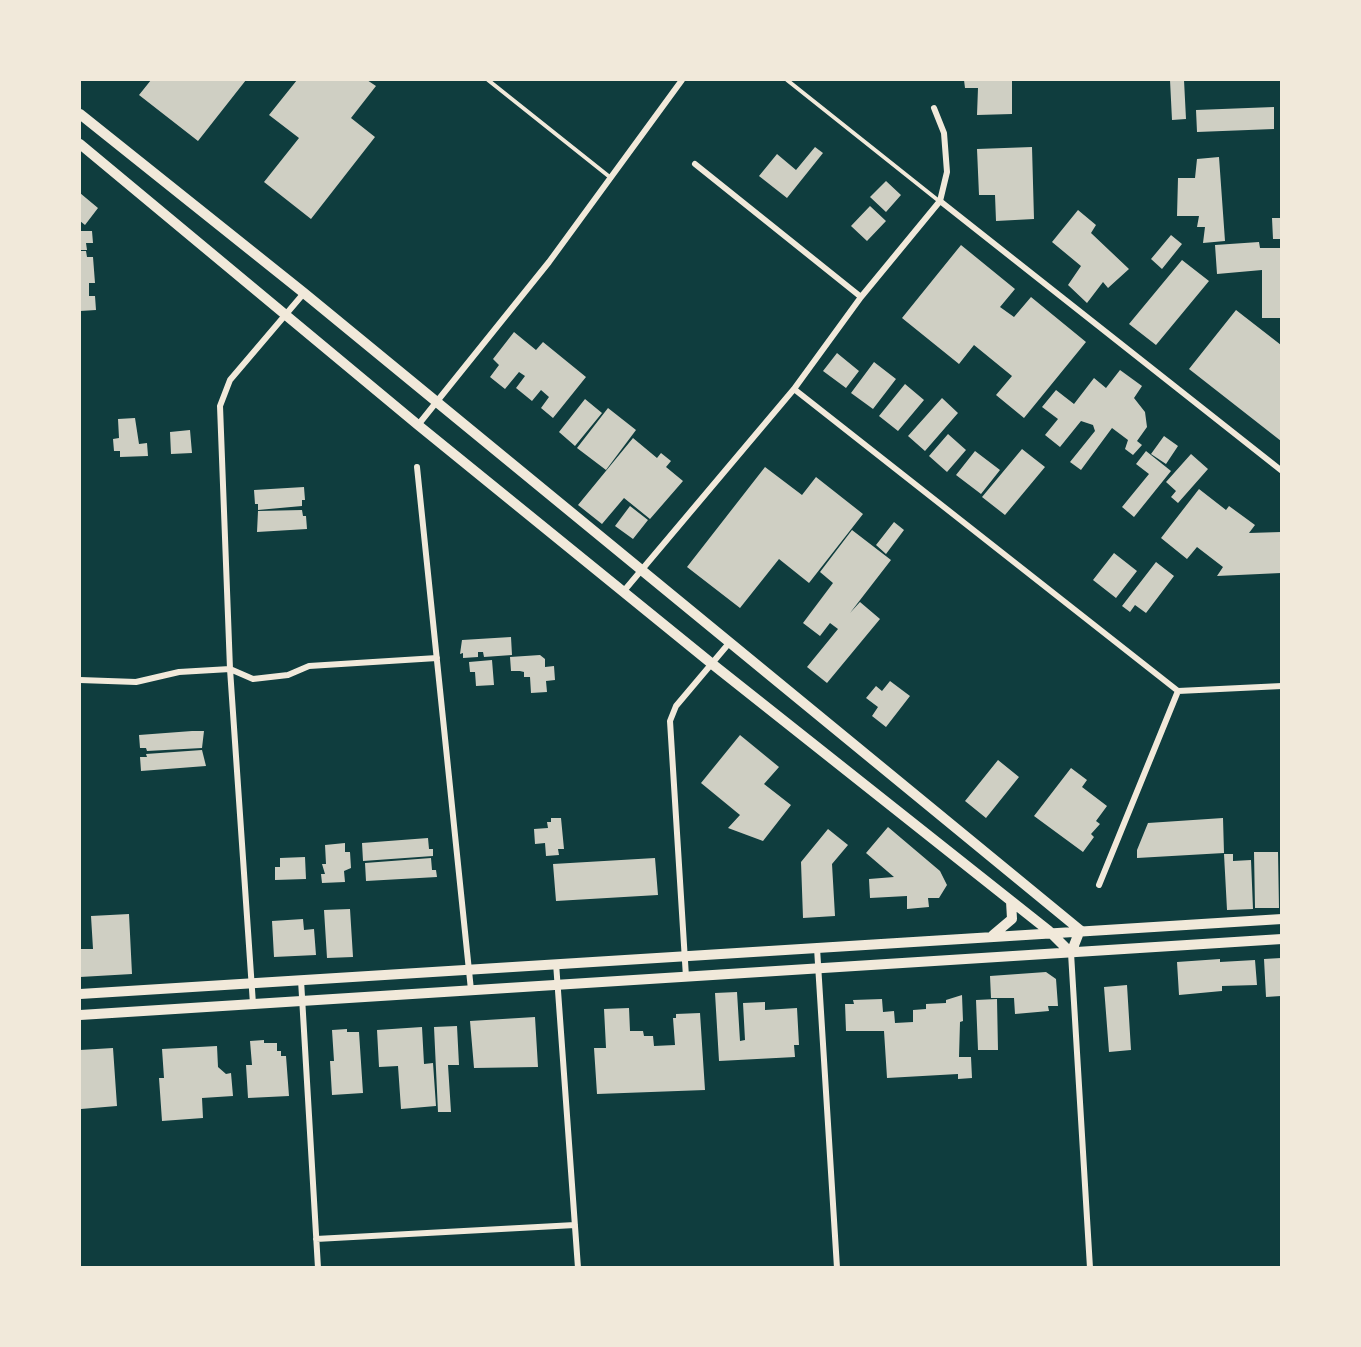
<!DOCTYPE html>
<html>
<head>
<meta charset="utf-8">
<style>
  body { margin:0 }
  #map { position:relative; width:1361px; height:1347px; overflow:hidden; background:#0f3d3e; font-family:"Exo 2",sans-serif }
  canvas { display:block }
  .frame { position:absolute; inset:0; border:81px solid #f1e9da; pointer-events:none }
</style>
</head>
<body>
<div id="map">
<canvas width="1361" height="1347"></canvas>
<div class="frame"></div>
</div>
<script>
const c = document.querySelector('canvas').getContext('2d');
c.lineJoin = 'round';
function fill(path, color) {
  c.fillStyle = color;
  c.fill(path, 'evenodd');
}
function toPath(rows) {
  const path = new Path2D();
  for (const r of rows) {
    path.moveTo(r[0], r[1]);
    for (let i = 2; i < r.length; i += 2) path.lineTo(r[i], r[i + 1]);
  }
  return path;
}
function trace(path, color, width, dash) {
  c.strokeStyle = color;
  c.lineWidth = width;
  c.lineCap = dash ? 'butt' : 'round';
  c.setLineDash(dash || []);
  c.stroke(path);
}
const building = toPath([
  [151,80,246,80,198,141,139,95],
  [297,80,367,80,376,86,351,118,375,137,311,219,264,182,299,138,269,115],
  [964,80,1012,80,1012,114,977,115,978,88,965,88],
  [1170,80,1184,80,1186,119,1172,120],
  [1274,107,1274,129,1197,132,1196,110],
  [815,147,823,153,787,198,759,176,777,154,796,170],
  [1032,147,1034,219,996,221,995,195,979,195,977,149],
  [1219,157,1225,241,1203,243,1205,227,1197,227,1199,216,1177,216,1178,178,1195,178,1197,159],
  [886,181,901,195,886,212,870,197],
  [80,193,98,208,85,225,80,221],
  [870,206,886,221,867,241,851,226],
  [1078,210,1096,225,1091,233,1129,269,1108,288,1103,282,1087,303,1068,285,1081,266,1052,242],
  [1272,218,1281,218,1281,239,1273,239],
  [80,231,92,231,93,243,86,243,87,250,80,250],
  [1171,235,1182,244,1162,269,1151,259],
  [1259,242,1260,248,1281,248,1281,318,1262,318,1262,270,1217,274,1215,245],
  [961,245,1015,289,1000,307,1014,317,1031,297,1086,342,1024,418,996,395,1012,376,974,345,959,364,902,318],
  [80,251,86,251,87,257,93,257,95,283,89,283,89,296,95,296,96,310,80,311],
  [1182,260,1209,281,1156,345,1129,324],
  [1236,310,1281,345,1281,441,1189,369],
  [514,332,536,350,543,342,586,377,553,418,541,408,549,397,541,390,532,401,516,388,525,376,519,372,505,389,490,377,499,365,493,359],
  [837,353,859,371,846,388,823,371],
  [874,362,896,379,873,409,851,393],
  [1120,370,1142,386,1134,398,1145,412,1147,427,1137,441,1142,445,1133,455,1125,449,1128,440,1112,428,1081,470,1070,462,1095,431,1093,425,1081,421,1060,447,1045,435,1058,419,1042,407,1056,390,1074,404,1094,378,1106,388],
  [905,384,924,400,898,431,879,416],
  [942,398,958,413,925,451,908,436],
  [585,399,602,413,575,446,559,432],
  [608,408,636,430,606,470,577,448],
  [135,418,139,444,147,443,148,456,120,457,120,451,114,451,113,439,119,438,118,419],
  [190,430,192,453,171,454,170,432],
  [948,434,966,450,947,472,929,456],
  [1164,436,1178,446,1166,464,1151,454],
  [633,438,657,458,661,453,671,461,666,467,683,481,650,519,624,498,602,524,578,505],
  [1022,449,1045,467,1005,515,982,497],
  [975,451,1000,470,981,494,956,475],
  [1146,451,1171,471,1134,517,1122,507,1149,474,1136,464],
  [1191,454,1208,469,1178,503,1171,497,1176,491,1166,482],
  [765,467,802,495,816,477,863,514,809,583,779,559,740,608,687,567],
  [304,487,305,500,302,500,302,506,258,510,258,504,255,504,254,490],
  [1199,489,1226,510,1229,506,1255,525,1249,533,1281,532,1281,573,1217,576,1223,567,1197,547,1187,559,1161,538],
  [630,506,648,520,633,539,615,526],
  [302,510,303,516,306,516,307,529,257,532,258,511],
  [894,522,904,530,886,554,876,545],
  [852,530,891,560,850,613,860,602,880,619,827,683,807,667,838,629,830,623,820,636,803,623,833,583,820,572],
  [1114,553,1137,571,1116,598,1093,580],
  [1156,562,1174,576,1146,613,1135,605,1130,612,1122,606],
  [511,637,512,655,484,657,483,652,478,652,478,657,463,658,463,653,460,654,462,640],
  [540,655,545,659,545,667,554,666,555,680,546,681,547,692,531,693,530,677,524,677,524,672,520,671,511,671,510,657],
  [492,660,494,685,476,686,475,672,470,672,469,662],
  [890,681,910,696,886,727,872,716,878,707,866,698,876,686,882,691],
  [192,731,204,731,202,748,147,751,146,748,140,748,139,735],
  [740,735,779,767,764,784,791,805,763,841,728,828,740,815,701,783],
  [202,750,206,766,141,771,140,757,147,757,146,754],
  [998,760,1019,777,986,818,965,801],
  [1071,768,1087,780,1082,787,1107,806,1096,821,1100,824,1091,834,1094,837,1083,852,1034,816],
  [551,818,561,818,564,849,558,849,559,855,546,856,545,843,535,844,534,829,548,828,547,822,551,822],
  [1223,818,1224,853,1137,858,1137,850,1148,823],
  [888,827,940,871,947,885,939,898,928,898,929,907,907,909,907,896,870,898,869,879,894,877,866,853],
  [828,829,848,845,832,864,835,916,803,918,801,862],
  [428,838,429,849,433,849,433,856,363,861,362,843],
  [345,843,345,852,350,852,351,868,344,871,345,882,322,883,321,874,325,874,322,864,326,864,325,845],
  [1254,852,1278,852,1279,908,1255,908],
  [1224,854,1233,854,1233,861,1251,860,1253,909,1227,910],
  [305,857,306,879,275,880,275,867,280,867,280,858],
  [431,858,432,870,436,870,437,877,366,881,365,863],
  [655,858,658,895,556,901,553,864],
  [350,909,353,957,327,958,324,910],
  [129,914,132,974,80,977,80,949,93,949,91,916],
  [303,919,304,930,314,929,316,955,274,957,272,921],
  [1281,958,1281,996,1266,997,1264,959],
  [1220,959,1220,962,1255,960,1257,985,1222,986,1222,991,1179,995,1177,962],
  [1046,972,1056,979,1058,1006,1048,1006,1049,1011,1015,1014,1014,998,991,998,990,976],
  [1127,985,1131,1050,1109,1052,1104,987],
  [737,992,740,1041,745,1040,743,1003,765,1002,765,1010,797,1008,799,1045,794,1045,795,1057,719,1061,715,993],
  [962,995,963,1021,960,1022,959,1057,971,1057,972,1078,958,1079,958,1074,887,1078,884,1031,846,1031,845,1004,854,1004,853,1000,882,999,883,1012,894,1011,895,1023,913,1022,913,1010,926,1009,926,1004,946,1003,946,1000],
  [997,999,998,1050,978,1050,976,1000],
  [629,1008,630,1031,643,1031,644,1036,653,1036,654,1046,675,1045,673,1018,676,1018,676,1014,700,1013,705,1090,597,1094,594,1048,606,1048,604,1009],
  [535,1017,538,1067,474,1068,470,1021],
  [457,1026,459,1065,448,1065,451,1112,438,1112,434,1027],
  [422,1027,424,1064,433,1063,436,1106,401,1109,398,1066,379,1067,377,1030],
  [347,1029,347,1032,359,1032,363,1093,332,1095,330,1061,334,1061,332,1030],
  [264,1040,264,1043,277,1043,277,1051,281,1051,281,1056,286,1056,289,1096,248,1098,246,1065,252,1065,250,1041],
  [217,1046,218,1067,226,1074,231,1073,233,1096,202,1098,203,1118,162,1121,159,1078,164,1078,162,1049],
  [113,1048,117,1106,81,1109,80,1050]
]);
const service = toPath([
  [488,80,611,178],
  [787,80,939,201]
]);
const minor = toPath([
  [695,164,861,297],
  [940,201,1282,471],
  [794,389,1178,691],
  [418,425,549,262,682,80],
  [417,467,471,990],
  [623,592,794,389,861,297,940,201,947,172,944,133,934,108],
  [80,680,136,682,179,672,230,669,253,679,288,675,309,666,437,658],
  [1099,885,1178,691,1282,686],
  [817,948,837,1268],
  [1071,953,1090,1268],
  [556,963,578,1268],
  [686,977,670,721,676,706,730,642],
  [301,980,318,1268],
  [253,1004,230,669,220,406,230,380,304,293],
  [316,1239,575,1225]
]);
const secondary = toPath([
  [80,114,304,293,1080,930],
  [80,144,418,425,711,663,1049,931,1071,953],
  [993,935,1012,919,1011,901],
  [1071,953,1080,930],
  [80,994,1282,919],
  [80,1015,1282,939]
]);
fill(building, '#cfcfc3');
trace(service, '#f1e9da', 4);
trace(minor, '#f1e9da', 6);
trace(secondary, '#f1e9da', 10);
</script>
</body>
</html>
